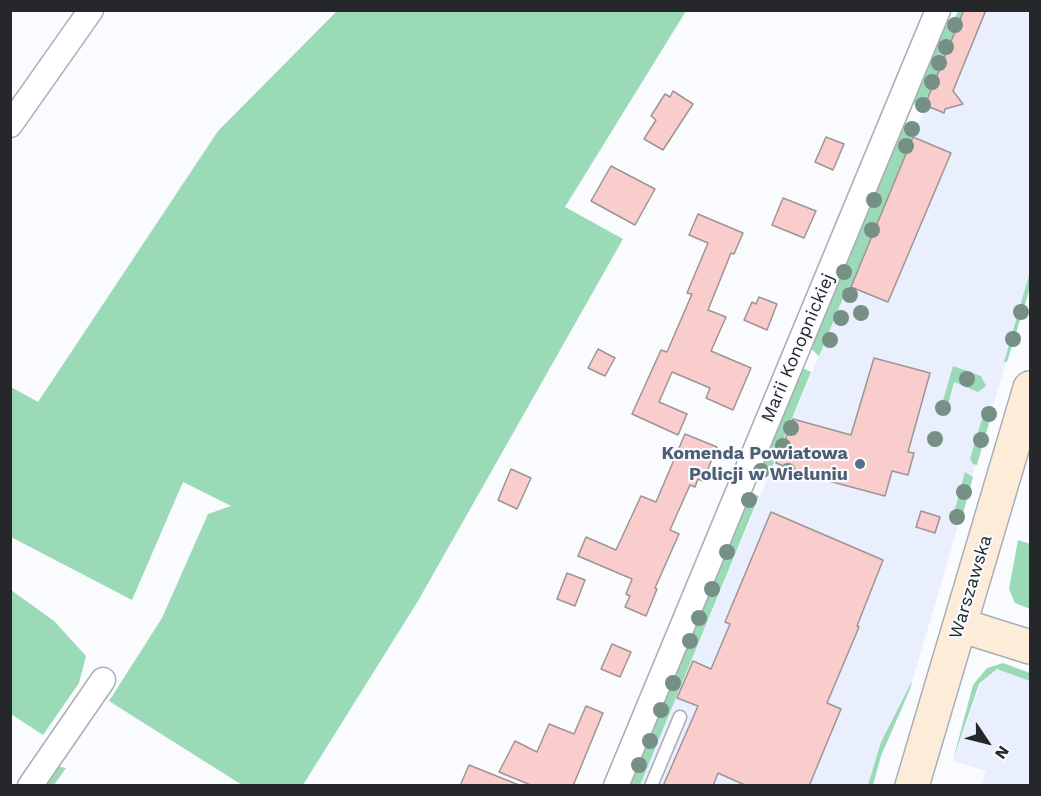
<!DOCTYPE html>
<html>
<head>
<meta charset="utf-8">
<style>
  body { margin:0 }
  #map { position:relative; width:1041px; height:796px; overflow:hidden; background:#f9fbfe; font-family:"Work Sans",sans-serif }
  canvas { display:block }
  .frame { position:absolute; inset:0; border:12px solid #25272a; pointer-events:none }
  .north { position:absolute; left:957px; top:712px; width:60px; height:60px; -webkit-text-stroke:4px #f9fbfe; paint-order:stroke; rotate:125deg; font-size:16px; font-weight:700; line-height:24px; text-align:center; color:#25272a }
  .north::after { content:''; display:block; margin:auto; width:21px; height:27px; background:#25272a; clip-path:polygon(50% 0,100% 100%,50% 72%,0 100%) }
</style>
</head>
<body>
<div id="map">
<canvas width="1041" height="796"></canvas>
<div class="frame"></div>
<div class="north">N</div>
</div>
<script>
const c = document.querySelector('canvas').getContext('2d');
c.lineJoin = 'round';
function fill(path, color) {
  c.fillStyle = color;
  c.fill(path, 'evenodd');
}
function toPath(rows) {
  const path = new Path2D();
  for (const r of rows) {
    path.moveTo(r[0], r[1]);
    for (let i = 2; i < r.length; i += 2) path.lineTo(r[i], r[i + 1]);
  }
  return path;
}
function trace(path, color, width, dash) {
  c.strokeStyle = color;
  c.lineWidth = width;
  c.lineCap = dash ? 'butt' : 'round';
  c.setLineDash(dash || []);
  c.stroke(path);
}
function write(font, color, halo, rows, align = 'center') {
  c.font = font + ' "Work Sans",sans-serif';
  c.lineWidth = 4.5;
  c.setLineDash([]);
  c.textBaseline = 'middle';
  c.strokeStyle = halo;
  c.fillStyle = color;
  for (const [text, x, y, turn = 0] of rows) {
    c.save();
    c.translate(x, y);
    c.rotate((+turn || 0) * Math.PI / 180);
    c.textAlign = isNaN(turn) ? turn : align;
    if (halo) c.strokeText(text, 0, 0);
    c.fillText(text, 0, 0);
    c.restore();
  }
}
const built = toPath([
  [965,11,1030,11,1030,280,913,679,881,742,868,785,639,786,848,286,852,287],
  [997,669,1030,681,1030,785,982,785,986,771,953,761,980,685]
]);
const green = toPath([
  [338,10,686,11,565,207,623,239,418,601,303,785,242,785,109,701,162,618,208,514,231,506,183,482,132,600,11,537,11,387,38,402,218,131],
  [958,11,964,11,924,108,915,105,913,99,944,25,951,27],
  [908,123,918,124,851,287,848,286,819,356,810,348,900,129],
  [1030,272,1030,288,1007,362,1004,362],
  [953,366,981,376,986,386,978,392,954,382,946,412,940,411],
  [805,369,811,372,768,477,762,475,758,470,800,370],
  [989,408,993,409,977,465,973,464,970,459,985,409],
  [965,472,973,477,961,521,952,520],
  [750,494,759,496,640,785,626,786],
  [1018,540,1030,544,1030,609,1015,603,1009,589],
  [11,590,54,621,86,656,79,683,43,735,11,714],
  [1003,663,1030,673,1030,681,997,669,979,684,953,760,973,685,987,668],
  [911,683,912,683,908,694,881,756,873,785,868,785,881,742],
  [56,766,66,768,54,785,43,786]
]);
const building = toPath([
  [964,10,986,10,953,91,963,104,945,109,944,113,925,105,964,10],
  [673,91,693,104,663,150,644,139,656,120,651,116,665,94,670,97,673,91],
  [826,137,844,144,833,170,815,162,826,137],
  [913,137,951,153,888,302,851,287,913,137],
  [611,166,655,189,635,225,591,201,611,166],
  [783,198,816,211,804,238,772,225,783,198],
  [698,214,743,233,734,254,731,253,708,310,726,317,711,351,751,368,733,410,706,398,710,388,672,372,659,402,687,414,678,435,632,414,661,350,667,352,692,294,687,293,708,243,689,235,698,214],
  [759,297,777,304,767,330,744,320,752,302,756,304,759,297],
  [598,349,615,358,605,376,588,368,598,349],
  [874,358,930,373,908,452,914,453,908,475,892,471,885,496,806,475,776,463,793,419,851,435,874,358],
  [685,434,717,447,703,481,698,479,695,487,690,485,670,530,679,534,655,588,657,589,646,616,625,607,630,596,626,594,632,579,578,556,586,537,616,550,641,496,656,502,685,434],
  [511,469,531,478,517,509,498,500,511,469],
  [921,511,940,517,935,533,916,527,921,511],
  [771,512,883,560,857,626,859,627,827,703,841,709,809,786,747,786,718,773,713,786,663,786,698,706,677,698,693,661,711,669,730,624,725,622,771,512],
  [567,573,585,580,575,606,557,599,567,573],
  [612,644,631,652,620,677,601,669,612,644],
  [586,706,603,713,573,786,533,786,499,772,515,741,537,752,549,724,574,734,586,706],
  [469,765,519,785,519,786,460,786,469,765]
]);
const lane = toPath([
  [651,786,680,717]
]);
const street = toPath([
  [10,125,91,10],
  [30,786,103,680],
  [616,786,938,10]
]);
const secondary = toPath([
  [960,625,1030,647],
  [912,786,1030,388]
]);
const trees = [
  [955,25],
  [946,47],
  [939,63],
  [932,82],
  [923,105],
  [912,129],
  [906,146],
  [874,200],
  [872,230],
  [844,272],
  [850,295],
  [1021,312],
  [861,313],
  [841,318],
  [1013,339],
  [830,340],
  [967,379],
  [943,408],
  [989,414],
  [791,428],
  [935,439],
  [981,440],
  [783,446],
  [761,471],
  [788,471],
  [964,492],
  [749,500],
  [957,517],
  [727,552],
  [712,589],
  [699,618],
  [690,641],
  [673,683],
  [661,710],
  [650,741],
  [639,765]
];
const markers = [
  [860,464,6,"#5c6f8a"]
];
const streetNames = [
  ["Marii Konopnickiej",798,348,-67],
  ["Warszawska",971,587,-73]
];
const serviceNames = [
  ["Komenda Powiatowa",848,454],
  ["Policji w Wieluniu",848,475]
];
fill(built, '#e9effc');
fill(green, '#9bdab6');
fill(building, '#f9cdcc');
trace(building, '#9f9494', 1.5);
trace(lane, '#a9adb6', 15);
trace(street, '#a9adb6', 27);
trace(secondary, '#a9adb6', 36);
trace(lane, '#fff', 12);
trace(street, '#fff', 24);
trace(secondary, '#fdecd8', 33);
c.fillStyle = '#769086';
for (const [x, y] of trees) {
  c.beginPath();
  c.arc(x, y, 8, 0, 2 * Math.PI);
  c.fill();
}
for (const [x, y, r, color] of markers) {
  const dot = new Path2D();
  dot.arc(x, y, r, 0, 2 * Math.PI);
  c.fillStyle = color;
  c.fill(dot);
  trace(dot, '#f9fbfe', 2);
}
write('18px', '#25272a', '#f9fbfe', streetNames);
write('bold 18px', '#4e5e75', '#f9fbfe', serviceNames, 'right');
</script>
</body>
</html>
